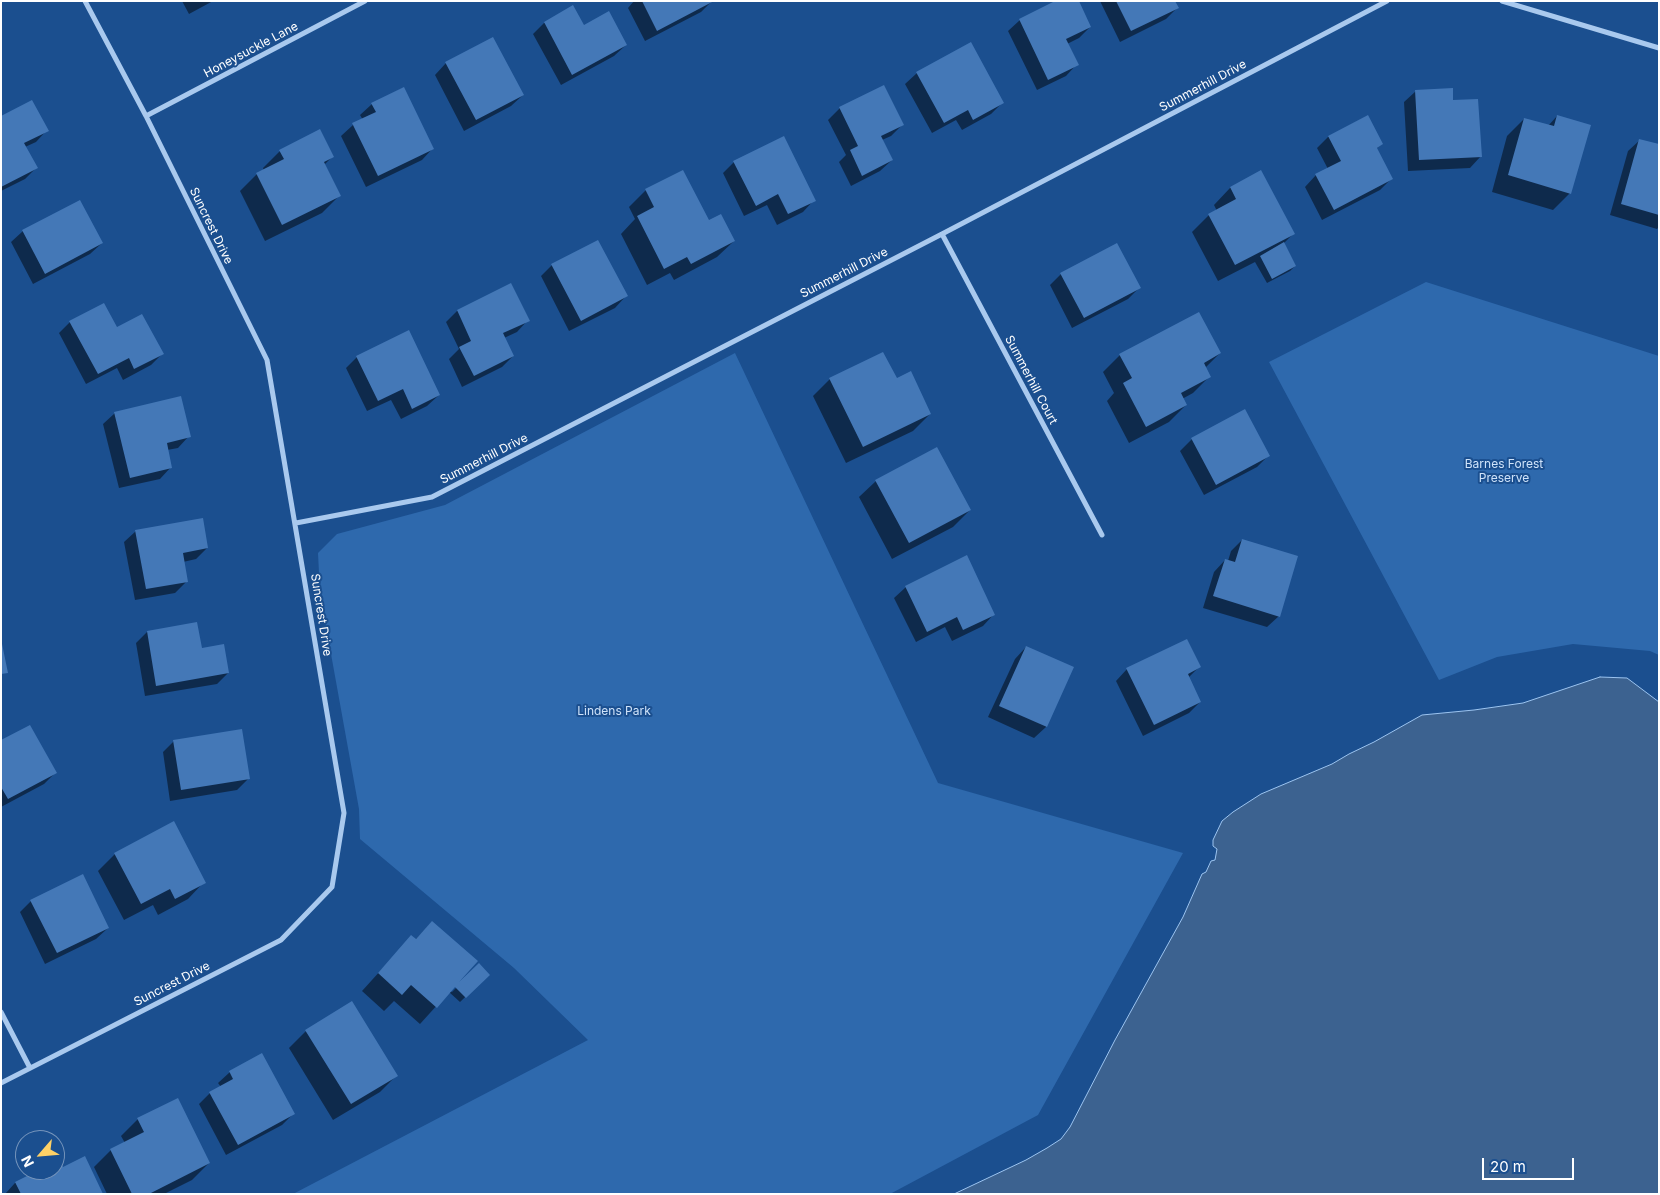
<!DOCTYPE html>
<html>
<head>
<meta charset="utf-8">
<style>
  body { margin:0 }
  #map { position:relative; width:1660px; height:1195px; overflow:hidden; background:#1b4f8f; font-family:Inter,sans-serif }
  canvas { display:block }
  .frame { position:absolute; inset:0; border:2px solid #fff; pointer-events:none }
  .north { position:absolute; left:15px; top:1130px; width:50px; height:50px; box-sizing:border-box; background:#1b4f8f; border:1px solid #7695bc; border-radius:50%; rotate:243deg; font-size:14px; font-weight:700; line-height:20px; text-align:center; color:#fff }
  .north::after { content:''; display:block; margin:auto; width:18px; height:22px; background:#ffd166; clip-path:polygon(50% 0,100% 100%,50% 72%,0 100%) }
  .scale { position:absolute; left:1482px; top:1158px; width:92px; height:22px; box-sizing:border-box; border:2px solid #fff; border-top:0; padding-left:6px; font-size:15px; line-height:18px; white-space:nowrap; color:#fff; -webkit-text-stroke:4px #1b4f8f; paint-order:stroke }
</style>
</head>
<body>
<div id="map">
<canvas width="1660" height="1195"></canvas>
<div class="frame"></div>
<div class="north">N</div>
<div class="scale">20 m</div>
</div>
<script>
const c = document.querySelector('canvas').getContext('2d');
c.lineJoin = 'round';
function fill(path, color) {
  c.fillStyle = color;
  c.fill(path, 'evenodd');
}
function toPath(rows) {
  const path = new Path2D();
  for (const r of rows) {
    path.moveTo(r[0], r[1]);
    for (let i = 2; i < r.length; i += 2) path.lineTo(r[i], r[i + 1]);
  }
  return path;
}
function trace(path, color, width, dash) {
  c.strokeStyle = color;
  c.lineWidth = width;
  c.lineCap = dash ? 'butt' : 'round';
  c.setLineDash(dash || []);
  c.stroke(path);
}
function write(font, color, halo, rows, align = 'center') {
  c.font = font + ' Inter,sans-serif';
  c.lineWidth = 4;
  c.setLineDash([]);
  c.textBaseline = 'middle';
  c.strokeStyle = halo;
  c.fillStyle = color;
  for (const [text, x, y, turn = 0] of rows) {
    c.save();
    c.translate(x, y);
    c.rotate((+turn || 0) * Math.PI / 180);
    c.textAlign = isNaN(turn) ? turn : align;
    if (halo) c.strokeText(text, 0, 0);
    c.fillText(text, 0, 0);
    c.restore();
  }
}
const green = toPath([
  [1426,282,1659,356,1659,655,1650,651,1573,644,1497,657,1439,680,1269,362],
  [735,353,938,783,1183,853,1038,1115,890,1194,293,1194,588,1040,514,968,360,839,359,809,320,593,318,553,337,534,445,505]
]);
const water = toPath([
  [1600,677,1627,678,1659,702,1659,1194,954,1194,1026,1160,1047,1148,1061,1139,1070,1127,1115,1040,1183,917,1202,874,1206,872,1211,861,1215,860,1217,849,1213,846,1213,840,1222,821,1233,812,1261,794,1332,764,1349,754,1374,742,1422,715,1474,710,1523,703,1600,677]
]);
const shadow = toPath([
  [182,1,213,1,189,14],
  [634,1,712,1,701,12,645,41,628,8],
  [1100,1,1174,1,1177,8,1166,19,1120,42],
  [1020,20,1090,27,1079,38,1067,44,1077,64,1066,76,1037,90,1008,31],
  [544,23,584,27,626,45,614,56,561,85,533,34],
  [446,63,523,95,511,106,464,131,435,75],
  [917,73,1002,103,991,114,962,130,956,120,932,133,905,84],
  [403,88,433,148,422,160,366,187,341,136,353,125,363,120,360,115,372,104],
  [1416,91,1452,101,1481,156,1470,168,1408,171,1404,102],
  [840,108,902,125,891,136,882,140,892,160,880,171,851,186,839,162,846,155,828,120],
  [1367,116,1382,144,1376,149,1392,178,1380,190,1322,220,1305,187,1316,175,1328,169,1317,148,1328,137],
  [1557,116,1570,193,1553,210,1492,192,1507,136,1524,119,1548,126],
  [1,117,47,130,36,142,25,147,36,168,25,179,1,191],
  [1640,140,1659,146,1659,227,1657,229,1610,215,1628,151],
  [280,151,332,157,324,165,339,196,322,213,265,241,240,191,257,174,264,171,263,168],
  [734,162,814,200,803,212,777,225,767,205,744,216,723,173],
  [1260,172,1293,234,1283,244,1295,266,1290,271,1267,283,1255,262,1218,281,1192,232,1209,215,1217,211,1214,205,1230,188],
  [646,190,708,221,734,241,717,257,674,280,670,273,647,285,621,234,635,219,629,207],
  [23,231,102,243,90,254,33,284,11,242],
  [552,265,626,296,615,308,569,331,541,276],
  [1061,274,1139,288,1128,299,1072,328,1050,285],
  [511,285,528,320,517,332,504,338,513,356,502,367,462,387,449,359,459,349,446,322,457,311],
  [70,322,116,329,162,354,151,365,123,380,117,368,86,384,59,333],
  [1220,353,1205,368,1210,376,1193,393,1182,399,1186,405,1169,422,1129,443,1107,401,1114,393,1103,372,1120,355],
  [357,357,439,395,427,406,401,419,391,400,367,411,346,368],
  [830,379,896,380,930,414,913,431,846,463,813,396],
  [1245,411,1268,456,1257,467,1204,495,1180,451,1192,439],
  [115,413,189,436,178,448,167,450,171,467,160,479,119,488,103,424],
  [876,481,970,510,953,527,892,559,859,497],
  [136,531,207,548,196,559,183,562,186,582,175,593,135,600,124,542],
  [1242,540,1279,616,1267,627,1203,608,1214,572,1225,560,1228,561,1231,551],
  [906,587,994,614,983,626,952,641,945,627,916,642,894,598],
  [147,632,201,650,228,673,217,684,145,696,136,643],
  [1026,647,1072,668,1046,727,1034,738,988,717,1015,659],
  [1199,667,1188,678,1200,702,1189,713,1143,736,1116,681,1127,669],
  [174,741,248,779,237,790,170,801,163,752],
  [1,742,55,773,44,784,1,807],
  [115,854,204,882,188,899,158,915,153,905,124,920,98,871],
  [31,901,108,928,96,939,45,964,20,912],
  [432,922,450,991,452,992,479,965,488,975,460,1002,449,992,420,1024,394,1001,384,1011,362,991,411,937,415,940],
  [306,1031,397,1075,380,1092,333,1120,289,1048],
  [230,1072,293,1114,282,1125,226,1155,199,1104,210,1093,221,1087,218,1083],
  [138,1119,209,1163,192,1180,164,1194,107,1194,94,1167,111,1150,125,1143,121,1136],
  [55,1164,102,1194,5,1194,15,1183,42,1170,55,1170]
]);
const building = toPath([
  [642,1,714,1,657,31],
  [1055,1,1079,1,1091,27,1066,39,1079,65,1048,80,1019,19],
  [1116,1,1175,1,1179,8,1131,31],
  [573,5,584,25,609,11,627,45,572,75,544,22],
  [493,37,524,95,476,120,445,62],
  [971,42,1004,103,973,120,968,110,944,123,916,72],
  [884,85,904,125,881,136,893,160,862,176,850,150,858,146,839,107],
  [404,87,434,149,378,176,352,123,376,112,371,103],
  [1453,88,1453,100,1478,99,1482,157,1419,160,1415,90],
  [32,100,49,131,24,143,38,168,1,187,1,116],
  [1368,115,1383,144,1377,148,1393,179,1334,210,1315,174,1341,161,1328,136],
  [1557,115,1591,125,1571,194,1508,175,1524,118,1554,126],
  [320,129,334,157,324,162,341,196,282,225,256,173,284,159,279,150],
  [784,136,816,201,788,214,778,194,756,206,733,161],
  [1639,139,1659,144,1659,215,1621,204],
  [683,170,709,220,721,214,735,241,691,264,687,257,664,269,637,216,654,207,645,189],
  [1261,170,1295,234,1235,265,1208,214,1236,199,1230,187],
  [80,200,103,243,45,274,22,230],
  [598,240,628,296,581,321,551,264],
  [1284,242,1296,266,1272,279,1260,256],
  [1117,243,1141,288,1084,318,1060,273],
  [511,283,530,321,503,333,514,356,474,376,459,347,471,341,457,310],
  [104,303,117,327,142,314,164,354,134,369,129,358,98,374,69,321],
  [1199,312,1221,353,1204,363,1211,377,1181,393,1187,405,1146,427,1123,383,1132,378,1119,354],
  [409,330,440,395,412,409,403,389,378,401,356,356],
  [883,352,897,378,911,371,931,414,863,447,829,378],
  [181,396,191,437,167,443,172,468,130,478,114,412],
  [1245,409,1270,456,1216,485,1191,438],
  [937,447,971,510,909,543,875,480],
  [203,518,208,548,183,553,188,582,146,589,135,530],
  [1242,539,1298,556,1280,617,1213,596,1225,559,1235,562],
  [967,555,995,615,963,630,957,617,927,632,905,586],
  [197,622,202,648,224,644,229,673,156,686,147,631],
  [1,639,8,673,1,674],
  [1187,639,1201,667,1188,674,1201,702,1154,725,1126,668],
  [1026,646,1074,667,1047,727,999,706],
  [30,725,57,773,8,799,1,787,1,740],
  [242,729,250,779,181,790,173,740],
  [174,821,206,883,175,899,170,889,141,904,114,853],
  [83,874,109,928,57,953,30,900],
  [432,921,478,961,459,982,479,963,490,975,466,998,455,987,437,1008,411,985,402,995,378,973,411,935,416,939],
  [352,1001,398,1076,351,1104,305,1030],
  [262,1053,295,1114,238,1145,209,1092,233,1079,229,1071],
  [178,1098,210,1163,149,1194,132,1194,110,1149,144,1132,137,1118],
  [85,1156,103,1194,21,1194,15,1182,39,1170,55,1170,55,1162,60,1160,63,1167]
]);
const street = toPath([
  [1502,1,1659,48],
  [146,116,365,1],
  [942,234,1102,535],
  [296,523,432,497,942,234,1387,1],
  [1,1012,30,1068],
  [1,1083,281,940,332,887,344,813,267,360,146,116,85,1]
]);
const streetNames = [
  ["Honeysuckle Lane",251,50,-28],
  ["Summerhill Drive",1203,86,-28],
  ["Suncrest Drive",211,226,64],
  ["Summerhill Drive",844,273,-27],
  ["Summerhill Court",1031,380,62],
  ["Summerhill Drive",484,459,-27],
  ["Suncrest Drive",321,615,81],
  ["Suncrest Drive",172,984,-27]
];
const parkNames = [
  ["Barnes Forest",1504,464],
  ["Preserve",1504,478],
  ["Lindens Park",614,711]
];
fill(green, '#2e69ad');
fill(water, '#3c6290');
trace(water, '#9cc4f0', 1);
fill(shadow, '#0007');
fill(building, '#4478b7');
trace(street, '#a9c9ee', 5);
write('12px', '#fff', '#1b4f8f', streetNames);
write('12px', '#cfe3fa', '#1b4f8f', parkNames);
</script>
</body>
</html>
